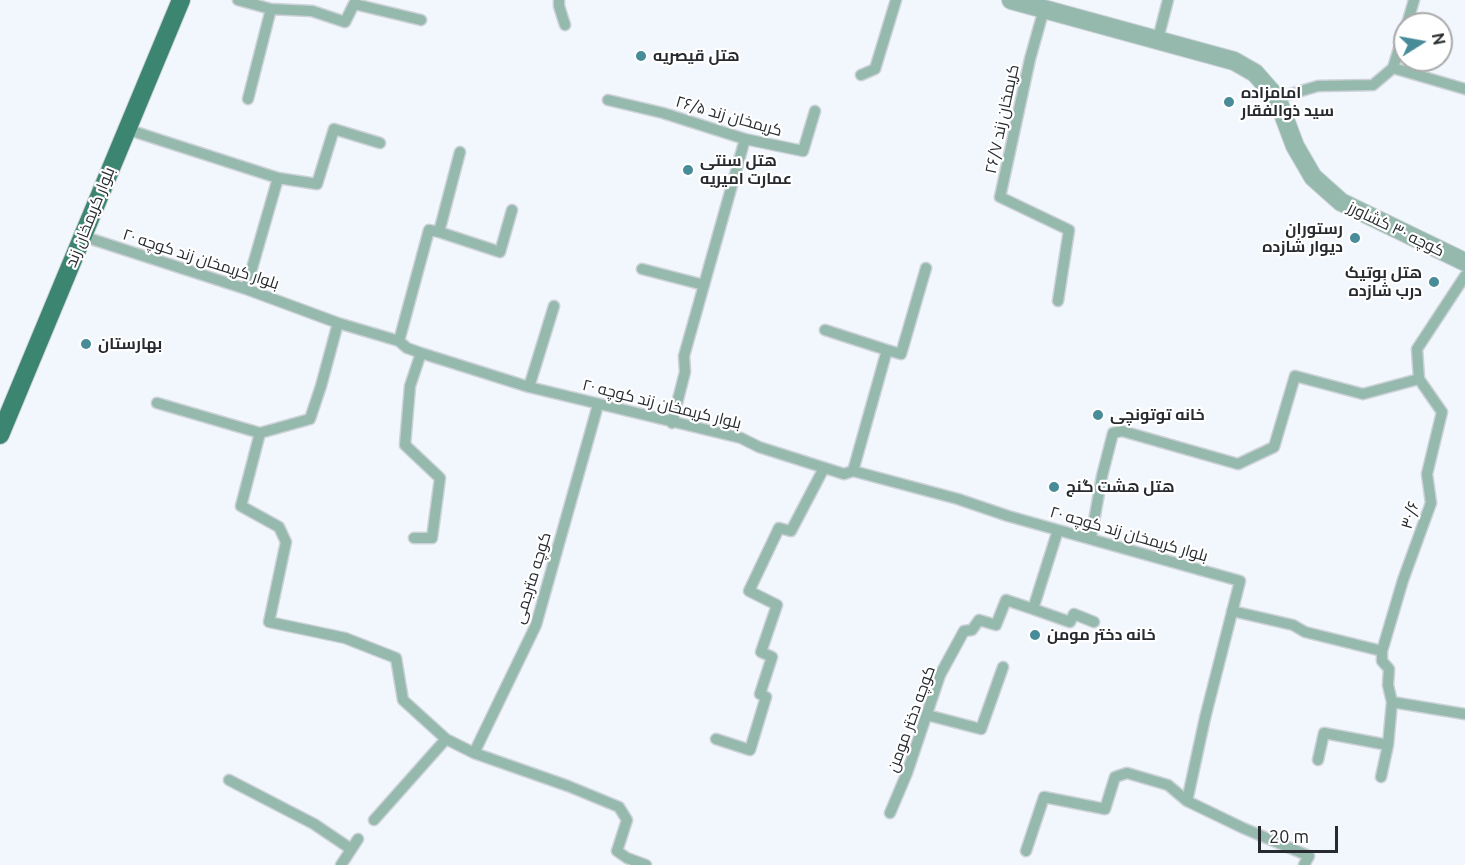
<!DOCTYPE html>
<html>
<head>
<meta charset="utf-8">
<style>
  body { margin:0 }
  #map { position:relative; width:1465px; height:865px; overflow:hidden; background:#f1f7fd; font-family:Ubuntu,sans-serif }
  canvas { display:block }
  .north { position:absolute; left:1393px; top:12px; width:60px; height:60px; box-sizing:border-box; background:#fff; border:2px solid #a9aaab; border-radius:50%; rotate:79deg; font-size:16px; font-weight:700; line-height:24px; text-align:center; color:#272a2e }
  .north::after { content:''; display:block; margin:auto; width:21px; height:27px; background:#478c98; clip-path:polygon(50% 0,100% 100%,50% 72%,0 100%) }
  .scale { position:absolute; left:1258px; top:826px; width:80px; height:27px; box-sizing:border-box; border:3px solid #272a2e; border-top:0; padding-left:8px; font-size:18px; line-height:21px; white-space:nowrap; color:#272a2e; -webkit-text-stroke:4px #fff; paint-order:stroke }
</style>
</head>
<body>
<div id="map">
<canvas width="1465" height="865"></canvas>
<div class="north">N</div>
<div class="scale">20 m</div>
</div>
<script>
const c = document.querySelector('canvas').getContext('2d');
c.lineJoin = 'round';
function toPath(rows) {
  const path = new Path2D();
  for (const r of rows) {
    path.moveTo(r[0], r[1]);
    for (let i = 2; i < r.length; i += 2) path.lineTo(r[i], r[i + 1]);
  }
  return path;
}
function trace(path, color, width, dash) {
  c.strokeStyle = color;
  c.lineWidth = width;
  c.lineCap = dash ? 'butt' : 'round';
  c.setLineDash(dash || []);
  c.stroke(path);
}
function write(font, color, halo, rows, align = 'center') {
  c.font = font + ' Ubuntu,Cairo,sans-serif';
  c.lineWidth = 4.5;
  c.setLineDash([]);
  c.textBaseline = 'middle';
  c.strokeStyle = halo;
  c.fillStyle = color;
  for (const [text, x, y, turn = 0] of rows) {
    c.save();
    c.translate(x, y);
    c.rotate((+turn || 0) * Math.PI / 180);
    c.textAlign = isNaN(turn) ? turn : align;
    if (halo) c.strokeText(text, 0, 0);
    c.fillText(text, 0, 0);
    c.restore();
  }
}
const lane = toPath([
  [238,0,271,9,312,11,345,22,354,4,421,20],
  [559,0,559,6,565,25],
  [1044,9,1030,59,1000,197,1069,230,1058,301],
  [1407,24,1414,0],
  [1158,39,1168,0],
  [1393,68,1405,29],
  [861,75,875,69,896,0],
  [1277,98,1318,86,1373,85,1393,68,1465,89],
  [248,99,271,9],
  [608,100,663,113,745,139,803,151,815,111],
  [126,129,278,178,317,184,334,129,380,143],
  [439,232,500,252,512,210],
  [82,236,246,289,338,323,399,341,407,348,421,353,529,387,741,438,759,447,844,474,853,471,958,499,1008,516,1240,581,1205,718,1187,801,1243,828,1309,856,1304,865],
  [642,269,704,285],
  [246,289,278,178],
  [338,323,321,386,310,419,260,433,241,506,279,527,286,542,269,622,345,638,396,658,403,700,446,739,474,753,568,786,619,807,627,820,617,851,627,858,646,865],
  [825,330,887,350,853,471],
  [399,341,429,230,439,232,460,152],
  [887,350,901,354,926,268],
  [529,387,554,306],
  [157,403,260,433],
  [672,423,685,372,684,356,745,139],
  [414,538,432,538,440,478,405,445,410,386,421,353],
  [1091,538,1102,476,1113,433,1122,431,1238,464,1274,447,1295,376,1363,394,1419,379],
  [1033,609,1070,622,1074,614,1094,622],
  [1232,611,1293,625,1305,632,1382,651],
  [1392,702,1465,714],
  [927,715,981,729,1003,667],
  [716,739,750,750,766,697,760,694,772,657,761,652,777,605,749,591,779,528,791,531,824,468],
  [474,753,536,625,598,405],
  [1318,760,1324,733,1388,745],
  [1381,777,1388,745,1392,702,1388,685,1389,669,1382,661,1382,651,1403,580,1431,503,1427,474,1442,412,1419,379,1417,349,1465,276],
  [229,780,314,824,351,849],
  [890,813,907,773,940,675,964,631,972,630,979,620,996,625,1006,600,1033,609,1058,530],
  [374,820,446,739],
  [1026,851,1044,797,1105,809,1115,777,1127,773,1168,785,1187,801],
  [341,865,358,839]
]);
const street = toPath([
  [1011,0,1234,61,1255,73,1277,98,1295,146,1313,177,1341,202,1465,262]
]);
const primary = toPath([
  [0,435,181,0]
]);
const markers = [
  [641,56,6,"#478c98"],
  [1229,102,6,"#478c98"],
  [688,170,6,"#478c98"],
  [1355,238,6,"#478c98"],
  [1434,282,6,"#478c98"],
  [86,344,6,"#478c98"],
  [1098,415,6,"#478c98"],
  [1054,487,6,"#478c98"],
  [1035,635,6,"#478c98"]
];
const poiNames = [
  ["هتل قیصریه",653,56],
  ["امامزاده",1241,93],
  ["سید ذوالفقار",1241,111],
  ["هتل سنتی",700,161],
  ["عمارت امیریه",700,179],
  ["رستوران",1343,229,"right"],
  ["دیوار شازده",1343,247,"right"],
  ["هتل بوتیک",1422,273,"right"],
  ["درب شازده",1422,291,"right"],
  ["بهارستان",98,344],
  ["خانه توتونچی",1110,415],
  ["هتل هشت گنج",1066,487],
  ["خانه دختر مومن",1047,635]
];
const streetNames = [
  ["کریمخان زند ۲۶/۵",729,116,16],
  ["کریمخان زند ۲۶/۷",1002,119,-78],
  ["بلوار کریمخان زند",90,217,-68],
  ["کوچه ۳۰ کشاورز",1396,229,26],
  ["بلوار کریمخان زند کوچه ۲۰",201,259,18],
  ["بلوار کریمخان زند کوچه ۲۰",662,404,14],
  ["۳۰/۶",1410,515,-73],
  ["بلوار کریمخان زند کوچه ۲۰",1129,534,16],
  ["کوچه مترجمی",532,578,-73],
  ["کوچه دختر مومن",911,719,-70]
];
trace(lane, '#cdd2d8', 13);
trace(street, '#cdd2d8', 20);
trace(primary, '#cdd2d8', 20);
trace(lane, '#95b9ad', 10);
trace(street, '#95b9ad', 18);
trace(primary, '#3c8570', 18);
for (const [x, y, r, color] of markers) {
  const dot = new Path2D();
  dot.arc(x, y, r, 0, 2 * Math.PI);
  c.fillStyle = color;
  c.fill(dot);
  trace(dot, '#fff', 2);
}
write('bold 16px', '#272a2e', '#fff', poiNames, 'left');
write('16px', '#272a2e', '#fff', streetNames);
</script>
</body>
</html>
